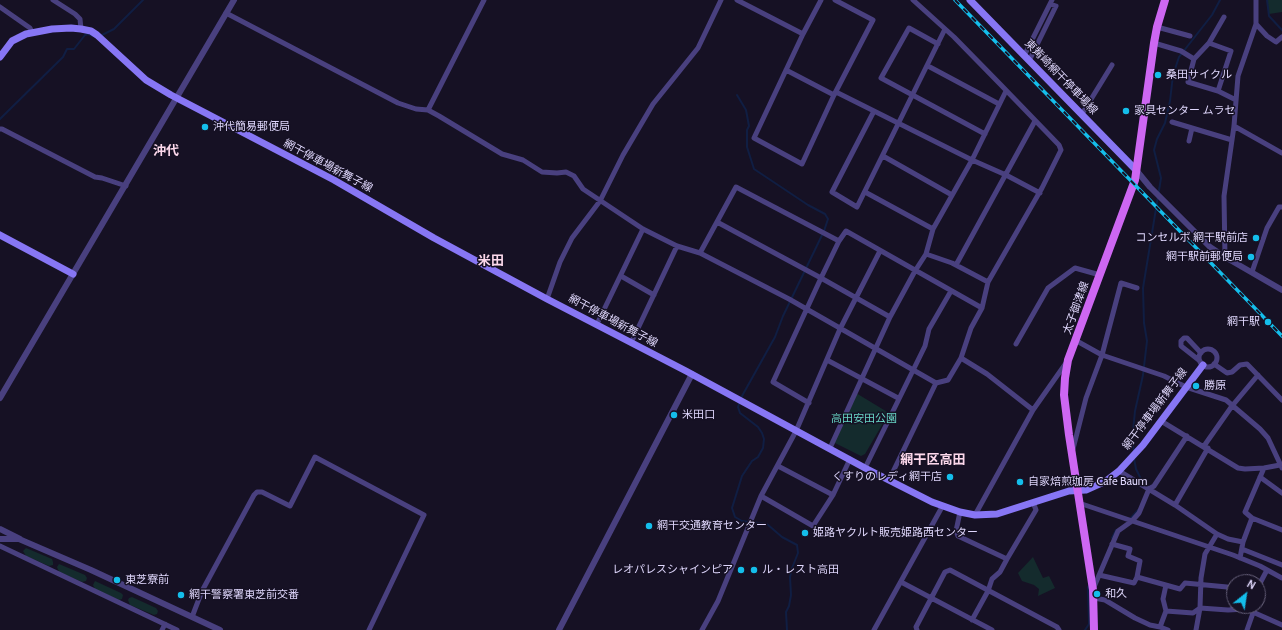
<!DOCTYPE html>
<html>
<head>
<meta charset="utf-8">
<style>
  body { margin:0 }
  #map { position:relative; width:1282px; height:630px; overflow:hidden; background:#161124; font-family:Cabin,sans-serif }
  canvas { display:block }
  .north { position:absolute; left:1226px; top:574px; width:40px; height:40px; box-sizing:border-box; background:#161124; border:1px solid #66607a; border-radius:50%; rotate:30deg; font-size:11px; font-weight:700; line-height:16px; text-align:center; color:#dfd7fc }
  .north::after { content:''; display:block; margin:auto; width:14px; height:18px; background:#14beeb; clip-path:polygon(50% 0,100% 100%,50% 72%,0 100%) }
</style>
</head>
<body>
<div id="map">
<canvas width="1282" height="630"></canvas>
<div class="north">N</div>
</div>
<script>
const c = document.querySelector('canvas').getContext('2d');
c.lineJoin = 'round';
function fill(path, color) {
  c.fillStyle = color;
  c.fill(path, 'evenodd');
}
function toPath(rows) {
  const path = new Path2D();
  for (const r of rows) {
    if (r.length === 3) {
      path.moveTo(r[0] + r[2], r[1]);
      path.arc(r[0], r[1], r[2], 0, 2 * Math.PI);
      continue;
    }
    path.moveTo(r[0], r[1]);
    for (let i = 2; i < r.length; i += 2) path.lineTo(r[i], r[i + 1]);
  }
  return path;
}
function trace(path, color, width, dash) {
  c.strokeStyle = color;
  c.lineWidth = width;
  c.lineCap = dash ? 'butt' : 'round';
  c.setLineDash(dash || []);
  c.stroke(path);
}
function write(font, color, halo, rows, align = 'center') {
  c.font = font + ' Cabin,"Noto Sans JP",sans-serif';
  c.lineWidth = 3;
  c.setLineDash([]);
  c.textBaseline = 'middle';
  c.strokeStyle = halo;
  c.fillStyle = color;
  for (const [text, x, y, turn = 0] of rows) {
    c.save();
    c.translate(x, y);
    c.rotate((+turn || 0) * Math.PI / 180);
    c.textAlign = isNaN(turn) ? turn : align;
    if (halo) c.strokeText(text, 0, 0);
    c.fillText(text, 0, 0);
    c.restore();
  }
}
const green = toPath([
  [1267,0,1282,0,1282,12,1269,14],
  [856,393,889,413,865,454,861,456,835,443,835,440],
  [26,548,52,559,53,562,53,565,49,566,26,556,23,551],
  [1033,557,1043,578,1049,576,1055,588,1038,596,1039,589,1034,585,1022,581,1018,573],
  [59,564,85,575,87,578,86,581,82,582,59,572,57,567],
  [95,581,121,593,123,595,122,599,119,600,95,589,93,585],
  [132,597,156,608,158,611,157,614,154,615,130,605,128,600,129,598]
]);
const stream = toPath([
  [1267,0,1269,16,1282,30],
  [100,36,114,29,143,0],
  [737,95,746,110,749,126,747,130,747,147,754,169,808,205,825,214,828,219,824,231,783,316,775,337,742,396,738,407,740,413,758,427,762,433,764,439,763,448,758,457,752,461,742,476,732,508,735,517,742,521,767,524,782,537,797,545,798,553,792,568,790,577,791,595,789,606,786,612,787,630],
  [0,119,63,57,67,49,74,49,85,35,88,34,93,36],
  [1134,451,1132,441,1135,411,1143,375,1147,341,1144,323,1143,288,1161,178,1154,150,1157,139,1165,123,1170,101,1173,75,1179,57,1212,15,1220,0],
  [1134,458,1136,469,1143,483],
  [1129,520,1138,510],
  [1112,538,1116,530],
  [1085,630,1089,624,1088,587,1090,585]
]);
const minor = toPath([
  [53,0,75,14,80,19,81,29],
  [737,0,803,34],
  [821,0,803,34,754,138,802,164,834,95,873,20,835,0],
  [913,0,954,37,1000,84,1059,145,1061,150,1042,188,988,282,982,308],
  [0,7,30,28,32,32],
  [226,13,398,103,416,109,428,110,439,116,502,154,523,160,542,172,557,173,566,172,574,176,583,189,643,229,677,246,700,253,789,299,936,383,948,380,961,358,987,374,1033,410],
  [1224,17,1209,43,1194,59,1188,82,1218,91,1236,100],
  [1256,24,1267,36,1276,42,1282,37],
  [1157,27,1190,36],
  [1154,43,1181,51,1194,59],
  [1209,43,1231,51,1218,91],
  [938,44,909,28,881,78,985,134],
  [1024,56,1052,0],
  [1029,61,1056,6,1050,4],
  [928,66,999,104],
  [786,70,834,95],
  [836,92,972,160,1006,175,1040,193],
  [428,110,484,0],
  [874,111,832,192,857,207,945,29],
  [1082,114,1112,65],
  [1172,122,1232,140],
  [1234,126,1282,153],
  [0,129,2,129,95,177,102,178,126,186],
  [1189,141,1192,128],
  [883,156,952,195],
  [865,192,933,229],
  [717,222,821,278,890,317],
  [700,253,736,187,839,241],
  [926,254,952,263,988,282],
  [1225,257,1224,196,1234,126,1238,76,1256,24,1256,0],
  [956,265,1035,121],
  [1252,272,1267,228,1279,207,1282,207],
  [621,276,654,295],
  [547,299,560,262,572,238,600,201,623,155,653,104,698,48,721,0],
  [597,324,643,229],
  [1075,340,1102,355,1164,376,1186,387,1226,400,1260,429,1268,438,1282,468],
  [631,343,677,246],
  [1016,344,1048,288,1075,268,1100,275],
  [1208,358,9],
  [827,360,898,398],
  [1200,361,1181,346,1181,341,1184,338,1187,338,1201,353],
  [1214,364,1227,373,1232,372,1240,365,1247,364,1282,400],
  [809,403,773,382,821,278,839,241,846,231,982,308,971,328,961,358],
  [1161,421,1238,468,1245,469,1264,468,1280,465],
  [1204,446,1232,406,1258,375],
  [830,448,890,317,915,271,926,254,933,229,972,160,1006,91],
  [1073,449,1086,398,1102,355,1121,283,1137,288],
  [850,459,833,495,813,526,761,496,796,431,840,329,880,251],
  [778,466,833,495],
  [865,468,925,346,929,329,951,291],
  [1119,471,1175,505,1217,534,1228,539,1243,542],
  [1260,477,1282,493],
  [889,480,936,383],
  [1079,503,1233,555,1260,566,1282,578],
  [1175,505,1208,448],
  [960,512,956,531,958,536,1007,559,1000,572,992,579,988,591,972,620],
  [975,515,1033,410,1066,363],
  [1252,518,1282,530],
  [1112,544,1130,549,1128,556,1140,561,1137,577],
  [0,546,177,630],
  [1242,549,1282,565],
  [1240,558,1243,542,1252,518,1245,512,1264,468],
  [1007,559,1036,510,1033,502],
  [1099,575,1134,583,1137,577,1180,589,1185,583,1227,587,1234,591],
  [901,582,992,630],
  [1094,587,1118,531,1132,521,1139,513,1149,489,1154,486,1187,436],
  [1258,587,1267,570],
  [1094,598,1105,600,1135,618,1150,625,1160,627,1168,630],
  [1233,609,1234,593],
  [1166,611,1193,613,1200,608,1228,610,1246,609,1282,625],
  [192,617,202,591,254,495,257,492,262,492,290,506,315,457,424,515,369,630],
  [1160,627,1166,611,1163,599,1166,585],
  [162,630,165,624],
  [702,630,718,601,761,496],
  [874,630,942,507],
  [917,630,916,627,945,572,950,570,1057,627,1059,630],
  [1196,630,1200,608,1201,578,1205,554,1217,534],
  [1247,630,1253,613]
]);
const tertiary = toPath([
  [1136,170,1150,187,1210,247,1225,257,1282,290],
  [0,398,234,0],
  [0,529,20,539],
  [0,539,19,539,91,570,220,630],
  [559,630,692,374]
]);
const secondary = toPath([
  [970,0,1136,170],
  [0,57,12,41,26,34,52,29,71,28,81,29,91,31,97,35,146,80,171,95,334,180,434,238,547,299,686,371,865,468,932,502,960,512,975,515,997,514,1069,491,1086,490,1106,481,1119,471,1143,445,1203,365],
  [0,235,73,274]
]);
const primary = toPath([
  [1094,630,1093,590,1069,435,1064,395,1065,378,1068,360,1135,180,1154,43,1157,27,1165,0]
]);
const rail = toPath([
  [955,0,1282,336]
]);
const markers = [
  [1158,75,4,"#14beeb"],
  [1126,111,4,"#14beeb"],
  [205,127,4,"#14beeb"],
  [1256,238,4,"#14beeb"],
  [1251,257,4,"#14beeb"],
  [1268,322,4,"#14beeb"],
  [1196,386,4,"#14beeb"],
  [674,415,4,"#14beeb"],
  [950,477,4,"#14beeb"],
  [1020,482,4,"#14beeb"],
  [649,526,4,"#14beeb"],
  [805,533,4,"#14beeb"],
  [741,570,4,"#14beeb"],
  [754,570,4,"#14beeb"],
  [117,580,4,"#14beeb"],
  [1097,594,4,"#14beeb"],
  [181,595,4,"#14beeb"]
];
const poiNames = [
  ["桑田サイクル",1166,75],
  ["家具センター ムラセ",1134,111],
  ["沖代簡易郵便局",213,127],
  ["コンセルボ 網干駅前店",1248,238,"right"],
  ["網干駅前郵便局",1243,257,"right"],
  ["網干駅",1260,322,"right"],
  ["勝原",1204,386],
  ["米田口",682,415],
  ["くすりのレディ網干店",942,477,"right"],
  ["自家焙煎珈房 Cafe Baum",1028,482],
  ["網干交通教育センター",657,526],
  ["姫路ヤクルト販売姫路西センター",813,533],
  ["レオパレスシャインピア",733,570,"right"],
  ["ル・レスト高田",762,570],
  ["東芝寮前",125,580],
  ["和久",1105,594],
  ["網干警察署東芝前交番",189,595]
];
const streetNames = [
  ["東觜崎網干停車場線",1061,77,46],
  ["網干停車場新舞子線",328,166,28],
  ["太子御津線",1076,308,-70],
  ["網干停車場新舞子線",613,321,28],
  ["網干停車場新舞子線",1155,409,-53]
];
const parkNames = [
  ["高田安田公園",864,419]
];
const quarterNames = [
  ["沖代",166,151],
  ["米田",491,261],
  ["網干区高田",933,460]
];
fill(green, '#142b2d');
trace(stream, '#101e43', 2);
trace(minor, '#49407f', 5);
trace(tertiary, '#49407f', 6);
trace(secondary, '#8776f4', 7);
trace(primary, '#cd67f2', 8);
trace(rail, '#14beeb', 3.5);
trace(rail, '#161124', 2, [6]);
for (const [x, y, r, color] of markers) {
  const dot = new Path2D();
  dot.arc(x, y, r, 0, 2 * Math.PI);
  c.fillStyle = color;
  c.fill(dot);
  trace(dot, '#161124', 1.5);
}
write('11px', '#dfd7fc', '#161124', poiNames, 'left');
write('11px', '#dfd7fc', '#161124', streetNames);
write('11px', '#68d6c6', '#161124', parkNames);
write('bold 13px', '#fcd8eb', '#161124', quarterNames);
</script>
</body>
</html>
